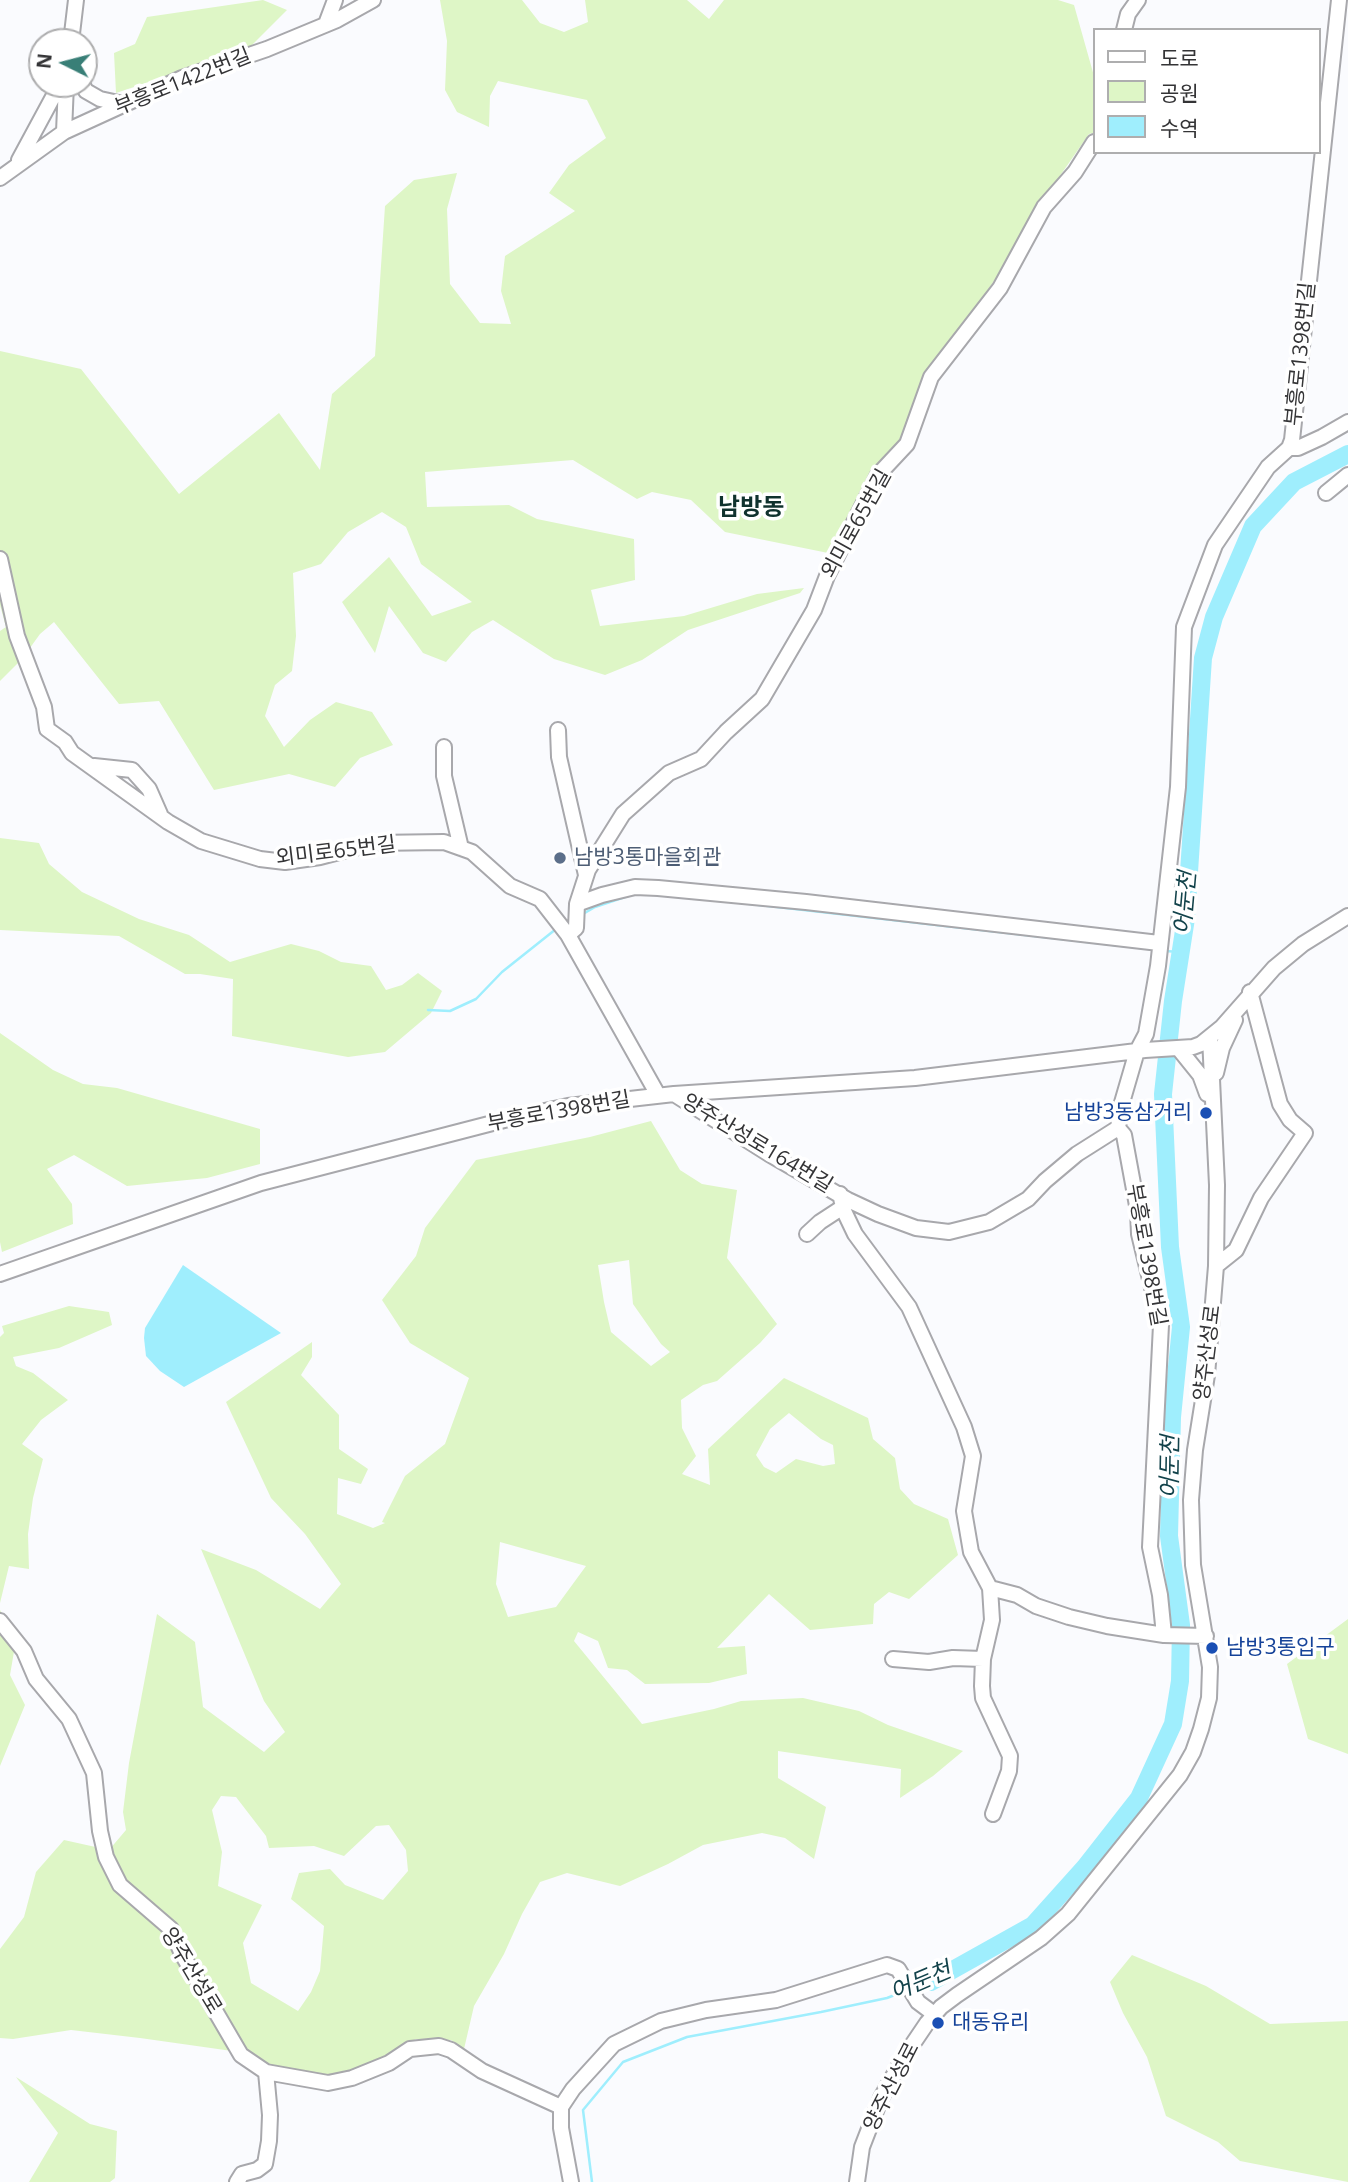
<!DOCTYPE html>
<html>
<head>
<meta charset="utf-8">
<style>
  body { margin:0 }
  #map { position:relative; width:1348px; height:2182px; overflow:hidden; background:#fafbfe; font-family:"Open Sans","Noto Sans KR",sans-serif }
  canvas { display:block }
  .legend { position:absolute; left:1093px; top:28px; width:228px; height:126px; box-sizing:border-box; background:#fff; border:2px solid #aeaeaf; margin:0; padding:9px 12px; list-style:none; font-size:21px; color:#343436 }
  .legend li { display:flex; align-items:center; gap:14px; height:35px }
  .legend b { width:35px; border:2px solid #aeaeaf }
  .north { position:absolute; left:28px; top:28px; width:70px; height:70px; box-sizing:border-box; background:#fff; border:2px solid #aeaeaf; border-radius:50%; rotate:276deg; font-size:19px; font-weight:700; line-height:28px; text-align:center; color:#343436 }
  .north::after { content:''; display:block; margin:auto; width:24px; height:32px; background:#397f77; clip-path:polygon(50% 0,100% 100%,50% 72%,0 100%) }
</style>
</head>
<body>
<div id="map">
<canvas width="1348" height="2182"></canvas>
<ul class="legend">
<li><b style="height:9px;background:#fff"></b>도로</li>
<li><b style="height:19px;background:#def6c6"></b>공원</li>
<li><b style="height:19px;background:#9feefd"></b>수역</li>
</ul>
<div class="north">N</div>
</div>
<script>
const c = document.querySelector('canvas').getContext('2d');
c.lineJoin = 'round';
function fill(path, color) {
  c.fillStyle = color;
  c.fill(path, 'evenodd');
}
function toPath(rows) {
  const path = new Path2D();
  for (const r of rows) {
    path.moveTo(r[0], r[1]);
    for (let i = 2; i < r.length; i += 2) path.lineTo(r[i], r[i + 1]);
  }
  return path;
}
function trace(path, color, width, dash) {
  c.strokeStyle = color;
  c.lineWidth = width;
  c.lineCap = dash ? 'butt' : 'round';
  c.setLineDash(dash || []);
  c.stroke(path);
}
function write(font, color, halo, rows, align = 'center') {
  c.font = font + ' "Open Sans","Noto Sans KR",sans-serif';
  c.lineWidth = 7;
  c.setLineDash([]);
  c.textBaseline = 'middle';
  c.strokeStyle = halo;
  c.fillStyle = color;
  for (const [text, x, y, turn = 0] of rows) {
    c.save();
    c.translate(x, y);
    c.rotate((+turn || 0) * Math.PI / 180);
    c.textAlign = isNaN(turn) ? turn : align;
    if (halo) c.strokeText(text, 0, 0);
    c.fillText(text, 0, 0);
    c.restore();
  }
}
const green = toPath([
  [263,0,287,10,241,56,170,75,116,93,114,53,135,44,147,17],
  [440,0,522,0,540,23,564,32,588,22,585,0,687,0,709,19,724,0,1058,0,1074,5,1094,76,1094,133,1089,134,1048,193,996,278,928,376,905,434,874,476,833,554,725,532,691,500,652,492,637,499,573,460,425,472,427,507,509,505,537,519,634,539,635,580,591,590,600,626,684,616,757,594,804,588,800,593,688,630,642,660,605,675,554,659,493,620,472,632,446,662,423,653,389,606,375,653,342,602,389,557,432,616,472,602,421,564,406,527,382,512,348,532,321,564,293,573,296,636,292,671,275,685,265,716,284,747,310,720,336,702,372,712,393,745,360,758,335,787,289,774,214,790,159,701,119,704,54,622,40,634,22,659,0,681,0,631,6,627,0,605,0,351,81,369,179,494,279,413,320,470,332,394,375,356,385,206,414,180,457,173,447,209,450,284,480,323,511,324,501,291,505,256,575,211,549,193,569,165,606,138,587,100,498,81,490,96,489,127,457,112,445,90,447,41],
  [0,838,39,843,49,864,82,892,139,919,189,935,230,962,291,944,319,951,341,962,371,966,386,990,402,985,418,973,442,991,431,1013,385,1052,348,1057,232,1036,233,979,200,974,185,974,119,936,0,930],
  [0,1033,53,1070,83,1084,117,1088,260,1129,260,1164,207,1178,127,1186,74,1155,47,1169,72,1204,73,1224,2,1252,0,1242],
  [651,1121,680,1170,702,1184,737,1190,727,1258,777,1324,760,1343,717,1381,703,1385,681,1400,682,1428,696,1456,682,1474,710,1485,708,1449,784,1378,868,1418,873,1439,895,1458,900,1489,914,1504,948,1519,958,1555,909,1599,889,1592,874,1604,873,1624,810,1630,769,1594,717,1648,745,1646,747,1674,709,1683,645,1684,627,1670,608,1668,598,1641,578,1632,574,1641,642,1724,714,1709,741,1701,803,1698,859,1711,888,1725,963,1751,933,1776,900,1798,901,1769,778,1751,778,1778,826,1807,814,1859,785,1838,762,1833,703,1845,668,1864,620,1886,567,1873,540,1882,522,1914,504,1954,474,2006,464,2049,451,2040,416,2039,373,2063,333,2079,269,2069,239,2052,140,2038,71,2030,13,2039,0,2038,0,1949,24,1917,36,1872,64,1840,109,1850,126,1830,123,1812,129,1763,157,1614,195,1642,203,1707,264,1752,285,1732,264,1701,201,1549,256,1570,320,1609,341,1584,305,1534,271,1498,226,1402,312,1342,312,1357,301,1375,339,1415,339,1449,368,1469,361,1484,338,1478,337,1514,373,1528,385,1523,382,1522,405,1476,445,1444,469,1378,410,1343,382,1300,416,1256,425,1228,476,1160,590,1137],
  [629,1260,633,1304,661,1344,670,1352,651,1366,611,1332,604,1302,598,1265],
  [789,1413,821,1439,833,1445,835,1464,823,1466,796,1459,776,1473,764,1467,756,1455,770,1429],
  [500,1542,586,1566,556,1607,508,1617,496,1584],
  [221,1796,236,1797,266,1836,269,1848,314,1846,344,1856,376,1826,389,1825,406,1850,408,1871,383,1900,345,1885,330,1869,299,1873,291,1899,324,1926,320,1971,311,1992,298,2011,251,1983,243,1943,262,1905,218,1886,222,1852,212,1810],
  [69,1306,109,1312,112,1325,59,1348,13,1357,16,1366,33,1373,68,1400,41,1420,22,1444,43,1459,33,1498,28,1534,29,1569,9,1566,0,1603,0,1337,4,1333,2,1326],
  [0,1610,16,1640,10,1675,25,1705,0,1766],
  [1348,1619,1348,1754,1308,1739,1287,1664],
  [1132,1955,1206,1986,1270,2024,1348,2021,1348,2182,1240,2161,1218,2142,1166,2116,1147,2057,1123,2013,1110,1982],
  [16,2077,90,2124,117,2131,115,2178,110,2182,29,2182,58,2133]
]);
const water = toPath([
  [183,1265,281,1333,184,1387,160,1371,146,1356,144,1338,145,1328]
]);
const stream = toPath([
  [715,900,1149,949],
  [583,914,595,907,628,896],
  [1165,951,1180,952],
  [428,1010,450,1011,476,999,502,972,556,929],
  [915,1987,931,1982],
  [592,2182,583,2110,623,2062,687,2037,821,2012,887,1998,905,1991]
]);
const river = toPath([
  [931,1982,1033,1925,1085,1867,1139,1798,1173,1724,1180,1681,1181,1625,1169,1536,1172,1417,1181,1327,1170,1247,1163,1094,1173,1001,1186,918,1203,658,1214,617,1253,526,1294,482,1348,454]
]);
const minor = toPath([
  [326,24,335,0],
  [1124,30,1128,14,1138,0],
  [71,42,76,0],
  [82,84,86,91,100,99,123,104],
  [64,132,66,84],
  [19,160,60,84],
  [0,178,64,132,182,78,267,49,337,20,373,0],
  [1289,448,1298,448,1322,437,1348,422],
  [1326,493,1348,475],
  [0,559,17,636,44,707,47,729,65,742,72,753,168,822,201,841,260,859,285,862,320,857,374,843,444,842,472,852,510,886,540,899,568,935,658,1095],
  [558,730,559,757,586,875],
  [444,747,444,776,461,848],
  [94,766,132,770,149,789,160,814],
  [577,904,602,895,635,887,658,888,806,902,1159,943],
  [568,935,576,928,577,904,588,870,623,814,669,773,701,759,726,732,762,699,814,610,827,576,878,475,907,444,931,377,1000,288,1044,207,1075,172,1094,142],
  [1179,1049,1200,1075,1207,1094],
  [1216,1073,1222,1048,1235,1020],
  [674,1094,769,1154,848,1200,878,1214,916,1228,949,1232,989,1222,1028,1199,1045,1181,1077,1154,1118,1128],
  [840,1194,844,1211,855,1234,909,1307,964,1427,973,1456,964,1511,971,1552,990,1588,1017,1595,1036,1606,1069,1617,1107,1626,1164,1635,1206,1636],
  [807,1234,820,1222,843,1207],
  [1216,1266,1236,1250,1261,1198,1305,1133,1290,1120,1280,1104,1250,992],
  [0,1274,261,1183,512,1118,568,1106,674,1094,915,1078,1145,1050,1193,1047,1201,1044,1222,1027,1274,968,1303,944,1348,916],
  [990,1588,992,1620,983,1659,982,1686,983,1698,1010,1756,1009,1771,993,1814],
  [0,1621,24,1651,36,1679,69,1719,94,1773,100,1831,106,1857,120,1885,171,1929,182,1954,241,2055,266,2072,328,2083,352,2078,389,2063,410,2049,439,2046,451,2050,482,2071,561,2107],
  [1164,1635,1160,1595,1150,1547,1161,1325,1139,1234,1138,1211,1124,1135,1118,1128,1121,1106,1137,1051,1146,1034,1158,966,1178,787,1184,627,1215,545,1268,467,1289,448,1292,440,1339,0],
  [893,1659,929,1662,953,1658,983,1659],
  [237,2182,242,2174,257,2170,265,2164,269,2141,270,2115,266,2072],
  [571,2182,561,2128,561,2107,573,2089,614,2044,661,2021,706,2010,776,2000,887,1965,898,1969,918,2002,934,2014],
  [857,2182,862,2147,881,2098,904,2057,927,2023,941,2007,957,1995,1041,1938,1068,1914,1180,1775,1193,1752,1201,1729,1209,1698,1210,1667,1193,1565,1191,1500,1195,1450,1207,1375,1216,1266,1217,1185,1210,1037]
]);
const markers = [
  [560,858,7,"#5c6f8a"],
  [1206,1113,7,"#1a4fb4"],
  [1212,1648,7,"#1a4fb4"],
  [938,2023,7,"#1a4fb4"]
];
const streetNames = [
  ["부흥로1422번길",183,82,-22],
  ["부흥로1398번길",1301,354,-84],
  ["외미로65번길",857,524,-61],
  ["외미로65번길",336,852,-7],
  ["부흥로1398번길",559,1112,-10],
  ["양주산성로164번길",757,1144,31],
  ["부흥로1398번길",1146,1255,80],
  ["양주산성로",1208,1353,-83],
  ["양주산성로",191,1971,59],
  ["양주산성로",892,2087,-63]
];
const serviceNames = [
  ["남방3통마을회관",574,858]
];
const transitNames = [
  ["남방3동삼거리",1192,1113,"right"],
  ["남방3통입구",1226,1648],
  ["대동유리",952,2023]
];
const waterNames = [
  ["어둔천",1186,903,-85],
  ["어둔천",1171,1467,-89],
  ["어둔천",921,1982,-23]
];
const quarterNames = [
  ["남방동",751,508]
];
fill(green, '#def6c6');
fill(water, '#9feefd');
trace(stream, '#9feefd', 2.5);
trace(river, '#9feefd', 18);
trace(minor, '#a8a8ac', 18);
trace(minor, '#fff', 14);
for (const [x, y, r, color] of markers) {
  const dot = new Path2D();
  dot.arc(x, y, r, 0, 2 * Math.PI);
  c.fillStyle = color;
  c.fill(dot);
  trace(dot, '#fff', 2.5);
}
write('21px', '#343436', '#fff', streetNames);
write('21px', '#4e5e75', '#fff', serviceNames, 'left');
write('21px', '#164399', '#fff', transitNames, 'left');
write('italic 23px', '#13434b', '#fff', waterNames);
write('bold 24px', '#10322e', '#fff', quarterNames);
</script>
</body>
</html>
